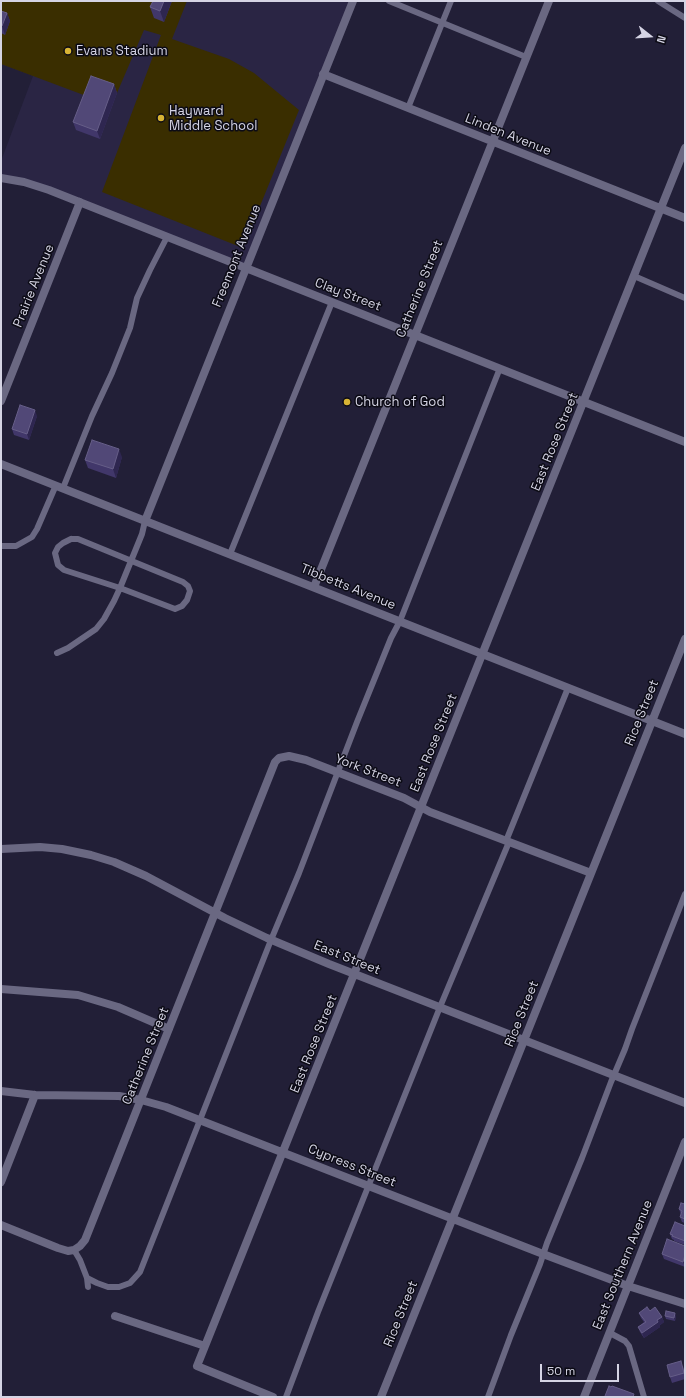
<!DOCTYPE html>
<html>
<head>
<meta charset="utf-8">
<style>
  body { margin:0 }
  #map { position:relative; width:686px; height:1398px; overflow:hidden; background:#221f37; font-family:"Space Grotesk",sans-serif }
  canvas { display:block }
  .frame { position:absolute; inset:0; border:2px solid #d5d4e4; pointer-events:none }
  .north { position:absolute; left:630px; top:16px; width:40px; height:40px; -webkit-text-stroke:3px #0c0b15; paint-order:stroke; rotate:107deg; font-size:11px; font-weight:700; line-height:16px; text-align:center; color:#d5d4e4 }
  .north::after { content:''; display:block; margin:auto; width:14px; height:18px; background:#d5d4e4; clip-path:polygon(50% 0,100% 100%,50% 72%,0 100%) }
  .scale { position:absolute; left:540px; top:1364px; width:79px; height:18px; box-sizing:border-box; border:2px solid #d5d4e4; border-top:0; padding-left:5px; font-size:12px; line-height:14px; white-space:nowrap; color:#d5d4e4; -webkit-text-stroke:3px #0c0b15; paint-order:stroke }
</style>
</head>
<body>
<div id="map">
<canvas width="686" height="1398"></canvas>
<div class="frame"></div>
<div class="north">N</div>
<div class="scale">50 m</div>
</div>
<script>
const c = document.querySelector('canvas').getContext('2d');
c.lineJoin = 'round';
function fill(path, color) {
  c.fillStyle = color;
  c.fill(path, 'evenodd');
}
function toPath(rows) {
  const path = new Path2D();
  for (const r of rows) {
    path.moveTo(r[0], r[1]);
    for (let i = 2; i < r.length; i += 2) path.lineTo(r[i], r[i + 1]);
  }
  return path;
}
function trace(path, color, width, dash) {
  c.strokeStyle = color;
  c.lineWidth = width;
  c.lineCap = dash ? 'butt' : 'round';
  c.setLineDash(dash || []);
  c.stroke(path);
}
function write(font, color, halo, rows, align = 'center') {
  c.font = font + ' "Space Grotesk",sans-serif';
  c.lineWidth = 3;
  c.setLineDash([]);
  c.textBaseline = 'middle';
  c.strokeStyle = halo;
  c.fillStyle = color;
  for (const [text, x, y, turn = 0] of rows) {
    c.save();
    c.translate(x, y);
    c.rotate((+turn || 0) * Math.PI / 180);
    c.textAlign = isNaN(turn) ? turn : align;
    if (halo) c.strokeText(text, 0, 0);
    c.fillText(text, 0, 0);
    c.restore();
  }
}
const built = toPath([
  [1,1,352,1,246,268,80,202,1,178,1,161,33,76,1,64]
]);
const green = toPath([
  [1,1,187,1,172,39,229,59,254,73,299,110,243,248,102,192,161,35,144,30,117,93,94,84,89,97,1,64]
]);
const lane = toPath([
  [389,1,526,57],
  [658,1,685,18],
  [408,108,451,1],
  [634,276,685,298],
  [63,488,92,416,112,373,130,328,137,298,150,270,167,237],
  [71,539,78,539,183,582,188,586,190,591,187,600,182,606,175,609,120,588,64,570,58,565,55,553,58,547,63,543,71,539],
  [1,546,16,546,32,537,37,529,56,485],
  [230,554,332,302],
  [57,653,68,648,96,629,104,619,114,601,120,588,142,534,145,521],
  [506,841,568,688],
  [74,1250,80,1260,87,1278,88,1287],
  [87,1278,97,1283,108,1287,119,1287,130,1283,140,1272,271,940,299,873,357,722,391,638,400,621,500,368],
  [610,1333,625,1341,629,1346,644,1397],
  [286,1397,318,1312,440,1007,509,842],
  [488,1397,511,1335,540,1264,547,1243,582,1158,611,1082,625,1049,632,1029,685,894]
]);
const street = toPath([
  [323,74,685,218],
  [1,178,24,182,49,190,685,442],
  [1,401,80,202],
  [1,464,685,734],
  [145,521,353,1],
  [314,587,549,1],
  [1,849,40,847,62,849,91,855,114,862,146,876,225,918,267,938,329,964,685,1103],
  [1,989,78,995,118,1007,169,1029],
  [1,1091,35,1095,119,1096,141,1100,166,1107,543,1254,628,1286,685,1304],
  [1,1182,35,1095],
  [1,1225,58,1248,68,1251,74,1250,80,1246,85,1240,275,762,279,758,289,756,306,760,404,798,430,812,591,873],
  [115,1316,205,1346],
  [273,1397,197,1366,685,148],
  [381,1397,685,639],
  [584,1397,685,1142]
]);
const wall = toPath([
  [153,1,172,1,164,22,154,18,150,7],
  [1,11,7,13,10,21,5,35,1,33],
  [114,84,117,93,100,139,76,130,73,122],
  [37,416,29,440,14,435,12,429],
  [122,457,116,478,88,468,85,460],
  [685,1204,685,1223,682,1222,680,1217,681,1215,679,1209],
  [685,1226,685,1245,674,1241,674,1240,672,1239,670,1234],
  [685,1246,685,1267,664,1259,662,1254],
  [650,1311,662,1317,664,1322,659,1326,660,1327,644,1338,640,1332,638,1327,644,1322,641,1318,639,1313],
  [665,1316,676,1316,675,1321,666,1319],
  [683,1366,685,1373,685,1379,672,1383,670,1377]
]);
const shadedWall = toPath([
  [164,1,172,1,164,22,160,11],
  [7,13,10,21,5,35,2,26],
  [114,84,117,93,100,139,97,131],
  [35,410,37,416,29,440,27,434],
  [119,449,122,457,116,478,113,469],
  [685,1255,685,1267,683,1262],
  [675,1313,676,1316,675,1321,674,1318],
  [662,1317,664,1322,659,1326,660,1327,644,1338,642,1333]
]);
const building = toPath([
  [153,1,164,1,160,11,150,7,153,1],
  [1,11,7,13,2,26,1,26,1,11],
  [91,76,114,84,97,131,73,122,91,76],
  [20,405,35,410,27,434,12,429,20,405],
  [92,440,119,449,113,469,85,460,92,440],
  [681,1203,685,1204,685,1219,680,1217,682,1211,679,1209,681,1203],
  [675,1222,685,1226,685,1241,672,1236,673,1235,670,1234,675,1222],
  [667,1239,685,1246,685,1255,683,1262,662,1254,667,1239],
  [647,1307,650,1311,655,1307,662,1317,657,1320,658,1322,642,1333,638,1327,646,1322,639,1313,647,1307],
  [666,1311,675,1313,674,1318,665,1316,666,1311],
  [681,1361,684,1373,670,1377,667,1365,681,1361],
  [609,1386,611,1387,612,1386,634,1394,633,1397,607,1397,605,1396,609,1386]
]);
const markers = [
  [68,51,4,"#d8b434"],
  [161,118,4,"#d8b434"],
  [347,402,4,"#d8b434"]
];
const poiNames = [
  ["Evans Stadium",76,51],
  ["Hayward",169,111],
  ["Middle School",169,126],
  ["Church of God",355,402]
];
const streetNames = [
  ["Linden Avenue",508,135,22],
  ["Freemont Avenue",237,256,-68],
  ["Prairie Avenue",34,286,-68],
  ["Catherine Street",420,289,-68],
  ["Clay Street",348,295,21],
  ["East Rose Street",555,442,-68],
  ["Tibbetts Avenue",348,587,22],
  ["Rice Street",642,713,-68],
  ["East Rose Street",434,743,-68],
  ["York Street",368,771,21],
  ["East Street",347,958,22],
  ["Rice Street",522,1014,-68],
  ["East Rose Street",314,1044,-68],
  ["Catherine Street",146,1056,-68],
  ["Cypress Street",352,1166,22],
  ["East Southern Avenue",623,1265,-68],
  ["Rice Street",401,1314,-68]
];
fill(built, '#2a2544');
fill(green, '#3a2e00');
trace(lane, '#6a6882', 6);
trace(street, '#6a6882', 8);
fill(wall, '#41376a');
fill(shadedWall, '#2e2650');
fill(building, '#514877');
trace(building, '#665e88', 1);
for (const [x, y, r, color] of markers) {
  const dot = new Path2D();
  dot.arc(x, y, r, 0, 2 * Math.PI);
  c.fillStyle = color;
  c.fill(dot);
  trace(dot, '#0c0b15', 1.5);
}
write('13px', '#d5d4e4', '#0c0b15', poiNames, 'left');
write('13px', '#d5d4e4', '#0c0b15', streetNames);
</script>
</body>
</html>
